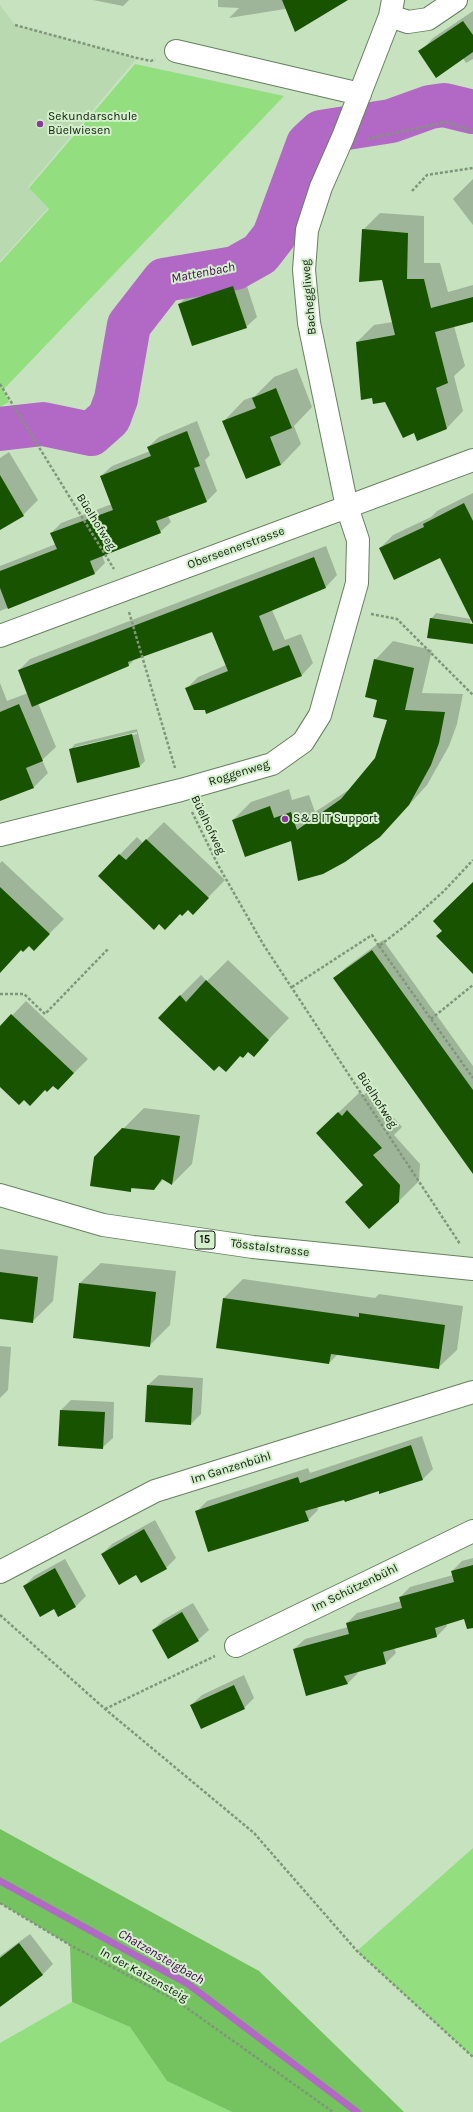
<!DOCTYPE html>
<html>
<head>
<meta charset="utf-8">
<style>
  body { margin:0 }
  canvas { display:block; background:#c6e2bf }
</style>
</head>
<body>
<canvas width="473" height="2112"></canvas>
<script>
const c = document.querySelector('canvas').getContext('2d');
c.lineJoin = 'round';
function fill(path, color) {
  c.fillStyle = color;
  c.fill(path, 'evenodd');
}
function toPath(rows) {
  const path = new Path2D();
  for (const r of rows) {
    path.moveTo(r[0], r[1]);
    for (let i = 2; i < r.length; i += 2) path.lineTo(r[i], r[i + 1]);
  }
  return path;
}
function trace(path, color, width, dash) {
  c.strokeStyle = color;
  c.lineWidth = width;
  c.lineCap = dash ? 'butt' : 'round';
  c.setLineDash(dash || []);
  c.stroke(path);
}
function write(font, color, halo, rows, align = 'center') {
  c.font = font + ' Karla,sans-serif';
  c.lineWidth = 4;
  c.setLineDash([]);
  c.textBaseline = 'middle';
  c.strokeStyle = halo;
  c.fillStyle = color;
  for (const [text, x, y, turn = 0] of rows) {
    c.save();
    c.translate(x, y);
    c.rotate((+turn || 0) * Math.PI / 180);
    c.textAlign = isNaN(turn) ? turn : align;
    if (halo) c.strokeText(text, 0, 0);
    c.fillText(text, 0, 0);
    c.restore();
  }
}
const built = toPath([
  [0,5,15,25,137,58,28,187,48,208,0,261]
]);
const green = toPath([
  [135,64,284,96,3,390,9,402,0,407,0,263,49,209,29,188],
  [473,1848,473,2057,357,1951],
  [72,2002,130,2027,167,2081,232,2112,0,2112,0,2043]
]);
const forest = toPath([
  [0,1829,259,1971,404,2112,232,2112,167,2081,130,2027,72,2002,70,1945,0,1903]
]);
const shadow = toPath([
  [93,0,129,0,123,6],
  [218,0,341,0,229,18,239,8,218,7],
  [473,11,473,59,466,63,463,58,420,52,433,38],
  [473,179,473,225,453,199],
  [380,213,424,216,424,263,440,263,448,292,473,285,473,321,454,326,465,366,454,376,463,411,447,428,415,432,357,342,374,325,393,322,383,279,363,230],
  [244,277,257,317,246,327,179,304,189,294],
  [297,368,312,407,294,426,301,444,281,465,224,421,244,400,255,396,274,377],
  [197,421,210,455,205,460,217,491,207,501,168,516,171,522,160,532,102,555,105,563,95,573,0,611,0,566,56,544,51,533,61,523,112,504,101,476,112,466,150,451,148,447,159,437],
  [9,452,38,500,23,515,0,529,0,458],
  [473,493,473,621,441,557,380,548,393,535,431,517,437,511],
  [326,546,337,575,326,587,272,610,285,640,301,634,313,663,302,675,206,713,206,709,186,689,198,677,226,665,212,631,135,659,129,665,38,703,56,747,42,760,48,773,34,787,0,800,0,683,7,701,28,693,19,670,30,659],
  [436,613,471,619,468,637,431,619],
  [393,641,432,650,422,693,463,694,457,724,449,746,427,785,398,817,380,836,291,839,233,820,251,802,289,789,292,800,309,795,315,812,353,787,375,759,389,719,375,660],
  [137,729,145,761,140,766,78,781,70,750,75,744],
  [137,732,137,734,75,749,75,747],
  [164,822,225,880,193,913,188,909,180,913,99,876,137,837,143,843],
  [2,861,64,919,48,935,0,959,0,863],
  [383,940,473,1066,473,1172,335,978,345,968],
  [228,960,289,1018,254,1055,249,1051,241,1055,226,1070,180,996,201,975,207,981],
  [26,1001,88,1059,58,1089,53,1085,24,1098,0,1086,0,1028],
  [369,1090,402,1127,394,1135,420,1164,419,1181,398,1202,364,1185,338,1113,360,1092,363,1096],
  [144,1108,200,1115,192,1164,172,1184,164,1179,154,1189,134,1187,130,1191,95,1157],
  [0,1249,58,1256,53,1301,32,1322,0,1318],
  [101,1263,176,1271,170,1325,149,1346,80,1283],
  [243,1279,375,1298,379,1294,463,1306,457,1350,438,1368,338,1354,329,1363,217,1347,224,1298],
  [0,1346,11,1347,8,1390,0,1398],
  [159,1375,203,1378,201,1414,191,1424,148,1385],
  [71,1400,114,1402,113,1438,102,1448,61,1410],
  [422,1436,433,1469,423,1479,380,1493,379,1490,317,1506,318,1510,308,1520,196,1512,207,1501,308,1468,310,1473],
  [155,1520,176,1558,166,1568,102,1554,112,1544],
  [473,1558,473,1616,446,1623,447,1626,437,1636,394,1648,396,1653,385,1664,357,1671,358,1673,348,1683,307,1694,294,1649,305,1639,348,1627,347,1623,357,1613,401,1601,400,1597,410,1587,453,1575,452,1571,462,1561],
  [65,1559,86,1596,75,1607,54,1608,24,1586,34,1576],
  [193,1603,209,1630,198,1640,153,1630,163,1620],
  [244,1675,254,1698,244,1708,191,1705,202,1695],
  [30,1934,53,1964,42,1975,0,2006,0,1956]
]);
const stream = toPath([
  [0,1881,188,1984,357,2112]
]);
const river = toPath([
  [0,429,43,424,91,434,109,418,116,399,129,325,164,280,235,268,260,254,274,236,308,144,321,132,391,121,430,107,444,105,473,112]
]);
const building = toPath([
  [282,0,348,0,295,32],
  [463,21,473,35,473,52,436,78,418,51],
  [362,229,408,233,407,279,424,279,431,308,473,297,473,322,435,332,448,383,436,388,447,429,417,441,414,433,403,438,385,402,373,404,372,398,361,400,356,342,395,335,382,280,359,282],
  [233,286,247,328,192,346,178,304],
  [276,388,292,428,270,437,281,465,246,479,222,421,256,408,252,398],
  [187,431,200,466,194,468,207,502,156,521,161,533,90,561,95,574,8,609,0,588,0,571,57,549,50,533,113,510,100,476,151,456,147,447],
  [0,475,24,516,0,530],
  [464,503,473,521,473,624,440,558,394,580,379,548,424,527,423,524],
  [314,557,326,588,259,616,273,651,289,645,302,676,206,714,205,710,194,710,185,688,228,671,212,632,128,662,129,666,32,707,18,670],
  [430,618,473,624,473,644,427,638],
  [374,659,414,668,405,710,445,712,439,743,431,765,409,805,380,837,345,862,323,874,298,881,291,841,245,857,232,820,270,806,274,818,291,812,297,830,341,799,375,758,387,720,373,717,377,700,365,697],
  [19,704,43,761,26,768,34,788,0,801,0,712],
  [132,734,140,767,77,783,69,749],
  [146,839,209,898,193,915,188,910,182,916,180,914,165,930,159,924,154,930,98,876,119,854,126,860],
  [473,882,473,974,436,936,442,931,433,921],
  [0,887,50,934,34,951,29,946,23,952,21,950,0,973],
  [372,950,473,1090,473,1174,333,978],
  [206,980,269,1040,254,1057,248,1052,243,1058,240,1056,226,1072,219,1066,214,1071,158,1018,180,995,186,1002],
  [11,1014,74,1073,58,1090,53,1086,47,1092,45,1090,30,1106,24,1100,19,1105,0,1087,0,1026],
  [347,1110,382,1148,373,1155,400,1185,399,1202,369,1229,345,1202,363,1185,316,1133,338,1112,342,1116],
  [122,1128,180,1136,172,1185,162,1179,154,1190,131,1188,131,1192,90,1186,94,1157],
  [0,1272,38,1277,33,1323,0,1319],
  [79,1283,156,1292,150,1347,73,1338],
  [223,1298,359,1317,359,1313,445,1325,439,1369,331,1354,329,1364,216,1348],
  [147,1385,193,1388,191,1425,145,1422],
  [60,1410,105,1412,103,1449,58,1446],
  [411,1445,423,1480,379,1494,379,1491,345,1502,344,1500,305,1511,309,1521,208,1552,195,1511,298,1477,300,1483],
  [144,1529,167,1569,141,1583,136,1575,119,1585,101,1554],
  [473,1565,473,1628,467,1629,464,1619,435,1628,437,1637,383,1652,386,1664,344,1676,348,1684,306,1696,293,1649,349,1634,346,1623,402,1608,399,1597,454,1582,451,1571],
  [55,1568,76,1607,58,1617,54,1609,40,1617,23,1586],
  [182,1612,199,1641,168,1659,152,1630],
  [234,1685,245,1709,201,1729,190,1705],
  [19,1943,43,1975,0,2007,0,1958]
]);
const path = toPath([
  [15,25,137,58,151,61,155,59],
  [367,139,446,122,473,131],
  [412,191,427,175,473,168],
  [0,384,114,569],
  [129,612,175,768],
  [371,614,397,619,473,695],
  [192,812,218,865,263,944,460,1244],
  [379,946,473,1078],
  [292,987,372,935,379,946,405,926,444,891,473,860],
  [0,994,24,994,45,1014,108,949],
  [431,1019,473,985],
  [0,1615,105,1709,254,1833,357,1951,473,2057],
  [105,1709,215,1656],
  [0,1903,70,1945,177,2001,333,2112]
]);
const minor = toPath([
  [390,16,408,22,428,19,456,0],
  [176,51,360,94],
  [0,636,473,460],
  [0,835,181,790,272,764,303,742,320,715,357,583,358,540,347,507,309,323,304,270,307,230,321,187,343,137,390,16,393,0],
  [0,1572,155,1491,473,1392],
  [236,1646,473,1531]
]);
const major = toPath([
  [0,1195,103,1225,253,1247,473,1269]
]);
const markers = [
  [40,124,4,"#8d35a2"],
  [285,819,4,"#8d35a2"]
];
const shields = [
  [205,1240,20]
];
const shieldNames = [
  ["15",205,1240]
];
const poiNames = [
  ["Sekundarschule",48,117],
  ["Büelwiesen",48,131],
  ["S&B IT Support",293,819]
];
const streetNames = [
  ["Bacheggliweg",309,297,-95],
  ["Büelhofweg",96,522,58],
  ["Oberseenerstrasse",236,548,-20],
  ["Roggenweg",239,773,-17],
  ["Büelhofweg",208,825,64],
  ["Büelhofweg",377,1100,57],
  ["Tösstalstrasse",270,1248,7],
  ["Im Ganzenbühl",231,1468,-17],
  ["Im Schützenbühl",355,1588,-26],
  ["In der Katzensteig",144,1975,29]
];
const waterNames = [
  ["Mattenbach",203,273,-11],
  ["Chatzensteigbach",161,1957,30]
];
fill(built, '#b9dab1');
fill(green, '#93de7f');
fill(forest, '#74c260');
fill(shadow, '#0003');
trace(stream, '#b268c5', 7);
trace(river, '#b268c5', 44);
fill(building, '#185300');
trace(minor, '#678060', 24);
trace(major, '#678060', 24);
trace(path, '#80967b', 2.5, [3, 2]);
trace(minor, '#fff', 22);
trace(major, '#fff', 22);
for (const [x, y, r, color] of markers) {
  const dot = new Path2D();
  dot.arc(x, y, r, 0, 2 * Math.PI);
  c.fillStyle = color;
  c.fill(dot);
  trace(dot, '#d3efcb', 1.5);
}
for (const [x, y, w] of shields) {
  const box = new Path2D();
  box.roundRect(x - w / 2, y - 9, w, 18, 3);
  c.fillStyle = '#d3efcb';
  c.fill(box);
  trace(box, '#111b0e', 1);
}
write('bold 11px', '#111b0e', null, shieldNames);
write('12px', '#111b0e', '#d3efcb', poiNames, 'left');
write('12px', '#111b0e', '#d3efcb', streetNames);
write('italic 13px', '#4c005b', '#d3efcb', waterNames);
</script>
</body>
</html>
